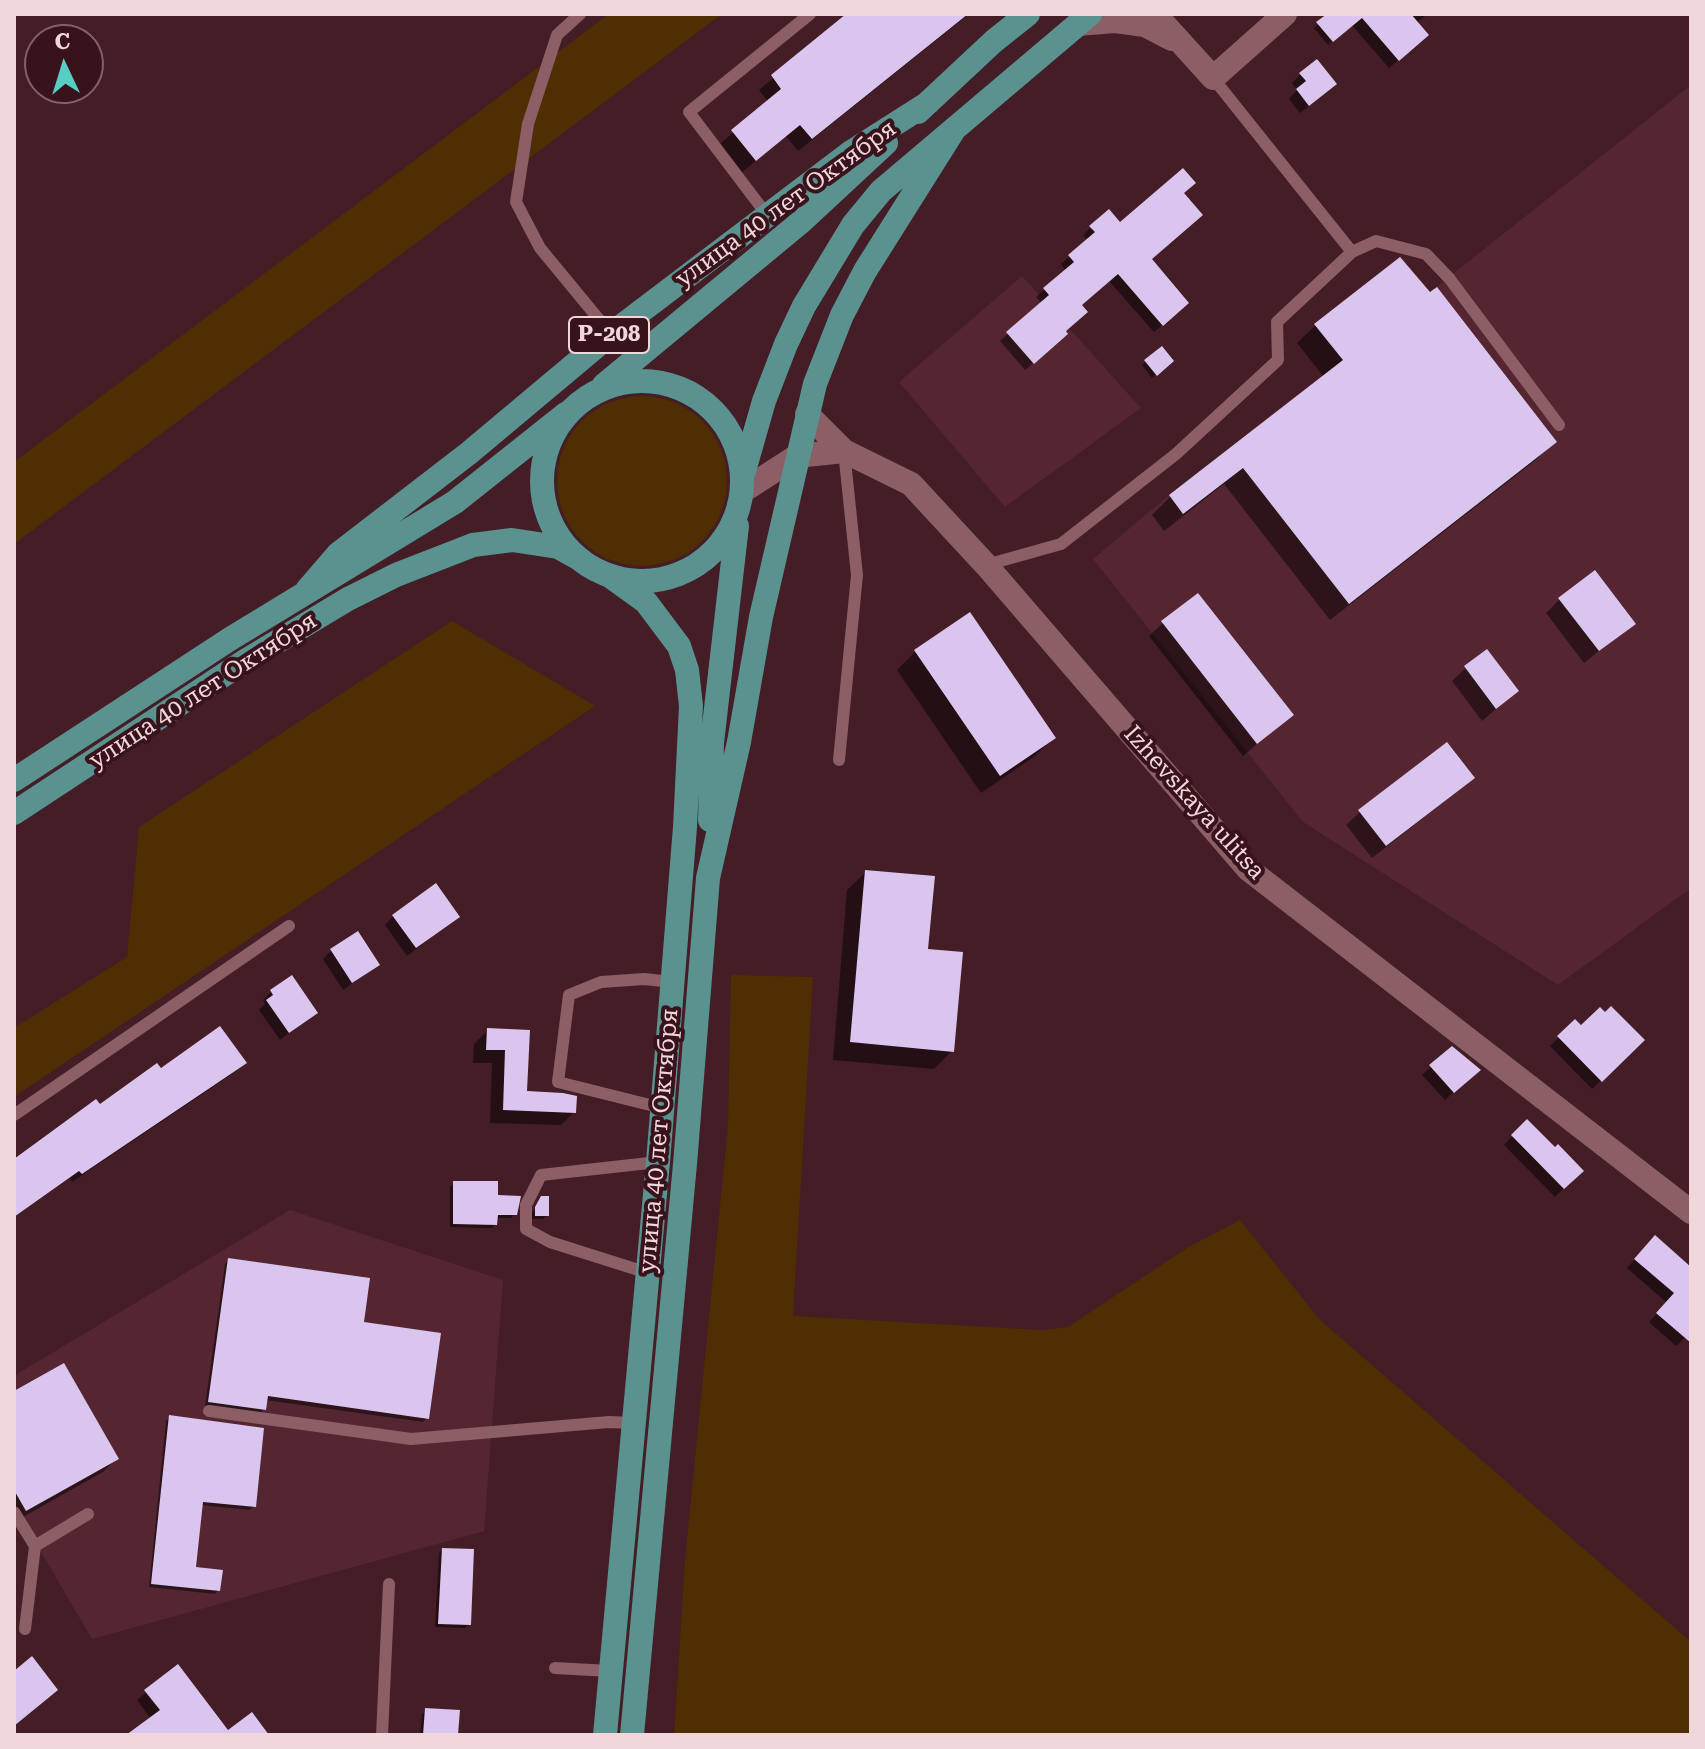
<!DOCTYPE html>
<html>
<head>
<meta charset="utf-8">
<style>
  body { margin:0 }
  #map { position:relative; width:1705px; height:1749px; overflow:hidden; background:#441d26; font-family:"Roboto Serif",serif }
  canvas { display:block }
  .frame { position:absolute; inset:0; border:16px solid #f1d6da; pointer-events:none }
  .north { position:absolute; left:24px; top:24px; width:80px; height:80px; box-sizing:border-box; background:#39131c; border:2px solid #836168; border-radius:50%; rotate:356deg; font-size:22px; font-weight:700; line-height:32px; text-align:center; color:#f1d6da }
  .north::after { content:''; display:block; margin:auto; width:28px; height:36px; background:#56cec4; clip-path:polygon(50% 0,100% 100%,50% 72%,0 100%) }
</style>
</head>
<body>
<div id="map">
<canvas width="1705" height="1749"></canvas>
<div class="frame"></div>
<div class="north">С</div>
</div>
<script>
const c = document.querySelector('canvas').getContext('2d');
c.lineJoin = 'round';
function fill(path, color) {
  c.fillStyle = color;
  c.fill(path, 'evenodd');
}
function toPath(rows) {
  const path = new Path2D();
  for (const r of rows) {
    if (r.length === 3) {
      path.moveTo(r[0] + r[2], r[1]);
      path.arc(r[0], r[1], r[2], 0, 2 * Math.PI);
      continue;
    }
    path.moveTo(r[0], r[1]);
    for (let i = 2; i < r.length; i += 2) path.lineTo(r[i], r[i + 1]);
  }
  return path;
}
function trace(path, color, width, dash) {
  c.strokeStyle = color;
  c.lineWidth = width;
  c.lineCap = dash ? 'butt' : 'round';
  c.setLineDash(dash || []);
  c.stroke(path);
}
function write(font, color, halo, rows, align = 'center') {
  c.font = font + ' "Roboto Serif",serif';
  c.lineWidth = 8;
  c.setLineDash([]);
  c.textBaseline = 'middle';
  c.strokeStyle = halo;
  c.fillStyle = color;
  for (const [text, x, y, turn = 0] of rows) {
    c.save();
    c.translate(x, y);
    c.rotate((+turn || 0) * Math.PI / 180);
    c.textAlign = isNaN(turn) ? turn : align;
    if (halo) c.strokeText(text, 0, 0);
    c.fillText(text, 0, 0);
    c.restore();
  }
}
const built = toPath([
  [1691,85,1691,888,1558,985,1303,822,1093,559,1169,495,1342,360,1314,324,1401,256,1430,292],
  [1022,276,1141,408,1005,507,899,382],
  [290,1210,503,1280,484,1531,92,1639,14,1506,14,1376]
]);
const green = toPath([
  [609,14,722,14,14,544,14,462],
  [642,481,85],
  [452,621,595,706,14,1097,14,1028,127,957,139,827],
  [731,975,813,977,793,1316,1042,1330,1068,1327,1187,1248,1240,1220,1319,1319,1691,1642,1691,1735,674,1735,685,1560,728,1125]
]);
const shadow = toPath([
  [849,14,969,14,798,151,786,136,741,173,719,145,768,102,759,90],
  [1330,14,1345,30,1328,45,1314,28],
  [1359,14,1428,14,1416,23,1418,43,1389,68,1350,23],
  [1300,75,1326,92,1300,113,1289,99,1297,90,1292,83],
  [1182,194,1149,260,1178,311,1154,332,1109,281,1080,305,1058,342,1025,370,1000,341,1042,304,1036,297,1066,271,1061,264,1088,241,1083,235,1091,227,1120,225],
  [1316,325,1555,441,1536,460,1330,620,1224,484,1164,531,1152,515,1170,497,1324,377,1297,343],
  [1161,349,1171,361,1152,378,1142,365],
  [1560,599,1633,624,1584,663,1546,613],
  [1163,623,1291,715,1243,756,1149,636],
  [916,651,1053,738,1035,756,981,793,897,670],
  [1466,668,1517,691,1482,721,1452,681],
  [1472,777,1458,791,1372,858,1346,825,1360,812],
  [866,872,926,951,952,1051,934,1069,833,1060,847,890],
  [393,916,458,916,407,956,385,925],
  [331,951,378,964,343,990,323,959],
  [271,992,315,1013,280,1040,259,1010,265,1004,263,1000],
  [1575,1022,1581,1028,1642,1040,1592,1089,1550,1046],
  [488,1030,527,1032,525,1093,574,1112,561,1125,490,1123,492,1063,473,1063,474,1044],
  [244,1063,235,1072,72,1182,70,1178,14,1217,14,1161,161,1071],
  [1431,1067,1469,1078,1445,1100,1422,1075],
  [1527,1121,1555,1150,1581,1171,1555,1197,1504,1145],
  [454,1183,496,1197,515,1214,511,1218,496,1218,495,1224,492,1228,450,1227,450,1187],
  [541,1198,547,1215,543,1219,532,1219,532,1213],
  [1646,1247,1691,1270,1691,1331,1676,1346,1649,1322,1667,1303,1627,1268],
  [229,1260,362,1324,427,1418,423,1422,265,1400,264,1409,261,1413,205,1406,225,1264],
  [14,1394,117,1458,103,1472,14,1522],
  [170,1417,254,1506,250,1510,200,1505,194,1568,218,1590,215,1594,149,1587,166,1421],
  [442,1550,469,1624,465,1628,435,1627,439,1553],
  [178,1667,173,1735,130,1735,151,1719,137,1700],
  [426,1710,456,1735,420,1735,422,1714]
]);
const building = toPath([
  [846,14,968,14,812,139,800,125,756,161,731,130,781,89,771,75],
  [1327,14,1411,14,1429,35,1399,61,1362,18,1333,42,1316,22],
  [1317,59,1337,84,1309,106,1296,89,1306,81,1299,73],
  [1183,168,1196,183,1184,193,1203,215,1152,259,1189,303,1163,326,1118,274,1082,305,1088,312,1066,331,1068,334,1034,364,1006,332,1049,295,1043,288,1074,262,1068,255,1095,232,1089,226,1109,209,1120,222],
  [1400,257,1430,292,1437,287,1557,442,1349,604,1243,468,1183,514,1169,495,1343,360,1314,324],
  [1162,346,1174,361,1157,376,1144,360],
  [1595,570,1636,624,1599,651,1558,598],
  [1198,593,1294,715,1257,744,1161,621],
  [970,612,1056,738,1000,776,914,650],
  [1487,649,1519,691,1496,709,1464,666],
  [1447,742,1475,778,1386,846,1358,810],
  [865,870,935,876,928,949,963,952,954,1052,850,1042],
  [436,883,460,917,416,948,392,915],
  [358,931,380,965,352,983,330,949],
  [292,975,318,1013,289,1033,266,1000,273,995,270,990],
  [1611,1006,1645,1040,1602,1082,1557,1036,1575,1019,1581,1025,1600,1007,1605,1012],
  [220,1026,247,1063,82,1174,79,1171,14,1217,14,1159,96,1099,100,1104,157,1063,161,1068],
  [487,1028,530,1030,527,1091,563,1093,577,1096,576,1113,503,1110,505,1050,486,1050],
  [1452,1046,1481,1070,1454,1093,1429,1065],
  [1527,1119,1555,1147,1558,1144,1584,1171,1564,1189,1511,1135],
  [453,1181,498,1181,498,1195,521,1196,517,1215,498,1215,497,1225,453,1224],
  [541,1196,549,1196,549,1216,535,1216,535,1207],
  [1655,1235,1691,1267,1691,1343,1656,1313,1674,1293,1634,1259],
  [228,1258,370,1278,364,1322,441,1333,429,1419,268,1396,266,1410,208,1402],
  [64,1363,119,1459,26,1511,14,1490,14,1391],
  [169,1415,264,1428,256,1507,203,1502,196,1567,223,1570,220,1591,151,1584],
  [442,1548,474,1549,471,1625,438,1624],
  [32,1656,58,1690,14,1726,14,1671],
  [178,1664,228,1730,252,1712,269,1735,126,1735,160,1710,144,1690],
  [425,1708,460,1710,458,1735,423,1735]
]);
const lane = toPath([
  [580,14,557,35,528,124,516,202,540,248,611,334],
  [767,215,689,112,810,14],
  [1352,252,1376,241,1426,254,1449,278,1559,425],
  [986,565,1061,544,1176,454,1278,360,1277,322,1352,252,1213,78],
  [839,760,857,575,844,451],
  [662,1108,558,1082,569,995,601,982,644,979,672,982],
  [14,1115,289,926],
  [648,1273,550,1242,526,1229,526,1205,541,1175,658,1162],
  [209,1411,411,1439,609,1422,634,1423],
  [14,1512,35,1546,88,1514],
  [25,1629,35,1546],
  [555,1668,610,1671],
  [382,1735,389,1584]
]);
const street = toPath([
  [1155,14,1213,78,1285,14],
  [1078,24,1115,21,1145,25,1172,39],
  [807,414,844,451,911,484,986,565,1248,869,1691,1212],
  [743,491,797,456,844,451]
]);
const primary = toPath([
  [918,112,994,41,1028,14],
  [642,481,100],
  [604,385,802,221,886,143],
  [744,471,764,401,786,344,804,306,853,225,881,191,1090,14],
  [307,590,338,554,469,453,611,334,851,152,928,103],
  [14,780,230,639,455,502,567,413],
  [14,813,245,661,348,599,396,575,473,545,512,540,558,547,578,558],
  [710,820,712,743,737,526],
  [605,1735,658,1162,685,827,691,706,687,670,679,646,646,602,610,576],
  [632,1735,685,1164,708,878,739,742,761,617,815,384,842,315,865,271,955,128]
]);
const shields = [
  [609,335,80]
];
const shieldNames = [
  ["Р-208",609,335]
];
const streetNames = [
  ["улица 40 лет Октября",786,204,-36],
  ["улица 40 лет Октября",203,691,-33],
  ["Izhevskaya ulitsa",1194,803,48],
  ["улица 40 лет Октября",659,1141,-85]
];
fill(built, '#552631');
fill(green, '#4e2e02');
fill(shadow, '#0007');
fill(building, '#dac5ef');
trace(lane, '#8c5e66', 12);
trace(street, '#8c5e66', 24);
trace(primary, '#5a928f', 24);
for (const [x, y, w] of shields) {
  const box = new Path2D();
  box.roundRect(x - w / 2, y - 18, w, 36, 6);
  c.fillStyle = '#39131c';
  c.fill(box);
  trace(box, '#f1d6da', 2);
}
write('bold 22px', '#f1d6da', null, shieldNames);
write('24px', '#f1d6da', '#39131c', streetNames);
</script>
</body>
</html>
